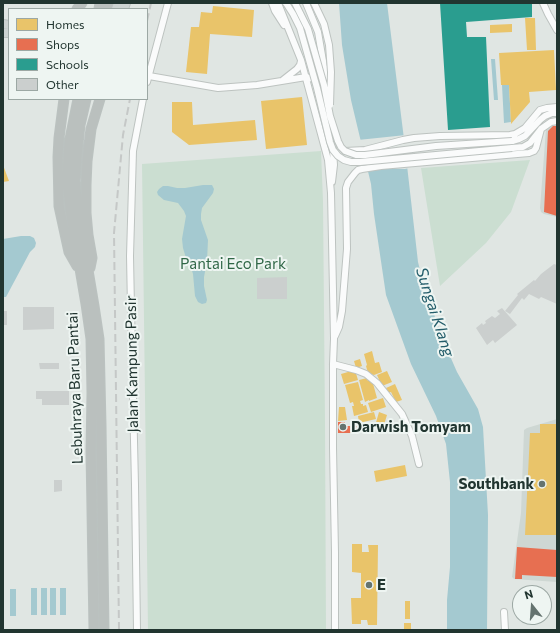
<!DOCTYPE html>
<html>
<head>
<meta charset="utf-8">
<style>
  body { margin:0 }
  #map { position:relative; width:560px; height:633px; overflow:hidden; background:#e0e6e3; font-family:Commissioner,sans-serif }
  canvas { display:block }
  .frame { position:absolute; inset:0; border:4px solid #213530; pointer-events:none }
  .legend { position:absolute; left:8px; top:8px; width:140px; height:92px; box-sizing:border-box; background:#eef5f2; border:1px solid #9ca8a4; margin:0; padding:5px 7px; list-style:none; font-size:12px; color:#213530 }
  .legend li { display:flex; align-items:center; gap:8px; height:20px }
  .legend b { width:20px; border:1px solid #9ca8a4 }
  .north { position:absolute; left:512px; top:585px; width:40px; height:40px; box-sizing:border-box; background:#eef5f2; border:1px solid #9ca8a4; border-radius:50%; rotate:343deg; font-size:11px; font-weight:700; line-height:16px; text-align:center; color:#213530 }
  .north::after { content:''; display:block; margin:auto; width:14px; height:18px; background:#64736f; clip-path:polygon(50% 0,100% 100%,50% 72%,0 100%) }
</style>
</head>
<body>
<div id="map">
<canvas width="560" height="633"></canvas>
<div class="frame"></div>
<ul class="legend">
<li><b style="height:11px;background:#e9c46a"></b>Homes</li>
<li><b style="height:11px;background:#e76f51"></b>Shops</li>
<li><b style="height:11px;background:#2a9d8f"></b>Schools</li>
<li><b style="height:11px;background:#cbcfce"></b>Other</li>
</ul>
<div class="north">N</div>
</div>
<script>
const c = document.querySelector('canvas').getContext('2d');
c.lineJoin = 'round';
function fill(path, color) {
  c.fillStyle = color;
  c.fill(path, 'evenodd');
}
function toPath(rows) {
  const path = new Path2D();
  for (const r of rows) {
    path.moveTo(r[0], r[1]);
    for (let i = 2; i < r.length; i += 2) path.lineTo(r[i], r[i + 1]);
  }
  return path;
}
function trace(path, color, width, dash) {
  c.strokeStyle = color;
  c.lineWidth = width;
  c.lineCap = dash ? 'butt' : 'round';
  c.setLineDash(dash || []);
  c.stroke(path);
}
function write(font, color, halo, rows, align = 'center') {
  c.font = font + ' Commissioner,sans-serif';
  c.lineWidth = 4;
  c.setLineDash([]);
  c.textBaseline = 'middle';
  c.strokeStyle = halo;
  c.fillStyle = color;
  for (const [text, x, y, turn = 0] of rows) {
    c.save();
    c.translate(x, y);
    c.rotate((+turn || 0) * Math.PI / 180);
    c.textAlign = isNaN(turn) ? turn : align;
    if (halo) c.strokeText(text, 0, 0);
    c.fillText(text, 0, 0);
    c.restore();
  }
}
const built = toPath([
  [557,124,557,217,544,214,541,212,540,208,546,129,552,125],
  [557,419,557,582,514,579,512,577,521,513,524,430,527,428]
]);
const green = toPath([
  [321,151,323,201,325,423,326,630,148,630,142,164],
  [530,160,511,212,486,243,440,286,421,168]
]);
const water = toPath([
  [339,3,387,3,404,139,418,262,424,286,443,340,457,372,478,409,483,427,488,515,487,630,447,630,447,600,450,567,450,482,446,444,436,416,411,364,386,295,374,214,371,184,351,100,342,45],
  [491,59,495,59,498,100,494,100],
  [502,85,509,85,511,122,504,123],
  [203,185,212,185,214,189,213,193,202,208,201,214,201,220,208,240,207,261,204,277,204,286,207,300,206,303,202,304,198,302,195,296,193,274,189,261,186,258,183,248,182,239,186,216,184,211,178,203,164,200,158,195,157,192,159,189,163,186,168,186,177,188,185,188],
  [21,236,30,236,34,238,36,243,35,247,30,252,6,297,3,297,3,239],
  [31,588,37,588,37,615,31,615],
  [41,588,47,588,47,615,41,615],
  [50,588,56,588,56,615,50,615],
  [60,588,66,588,66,615,60,615],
  [10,589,16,589,16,616,10,616]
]);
const pier = toPath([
  [406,135,409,168,405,169,382,168,366,171,358,140]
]);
const homes = toPath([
  [213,6,254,10,252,37,210,34,207,74,186,72,191,27,199,27,201,12,212,13],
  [525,18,535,18,536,50,527,50],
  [512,24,512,32,490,33,490,25],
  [554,50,556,90,529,92,530,102,511,124,509,85,501,85,499,53],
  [302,97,307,145,266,149,261,101],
  [172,102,192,102,193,125,255,120,257,140,189,145,172,132],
  [3,165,9,181,3,182],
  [372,351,375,363,379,362,382,372,374,375,368,373,366,366,367,365,364,354],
  [360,359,362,366,356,368,354,361],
  [355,370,358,380,344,384,341,374],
  [387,371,392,382,382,386,377,375],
  [367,378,368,381,372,380,377,398,369,401,369,400,365,402,359,380],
  [358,382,363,400,360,401,361,404,363,404,363,406,366,405,368,412,354,416,352,406,354,406,353,402,350,403,345,385],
  [395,384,402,400,396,402,391,392,388,393,386,388],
  [383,398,386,407,371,412,368,403],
  [339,407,345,407,347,420,338,421],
  [374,412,376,419,359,423,358,416],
  [379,412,387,415,383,428,375,426],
  [363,424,375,424,375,432,362,432],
  [540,424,557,424,557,535,525,535,530,433,540,433],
  [405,465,407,476,376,482,374,471],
  [352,544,362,544,362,552,369,552,368,545,378,545,377,625,368,625,367,620,361,620,361,624,352,624,351,598,361,598,361,573,352,572],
  [405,601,410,601,410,619,405,619],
  [404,623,411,623,411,630,404,630]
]);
const shops = toPath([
  [553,126,557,126,557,216,544,212,548,131],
  [338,422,345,422,345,426,360,426,359,433,338,433],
  [517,547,557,550,557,577,522,575,522,579,515,579]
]);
const schools = toPath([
  [440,3,532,3,532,17,466,22,467,37,486,37,490,127,448,130]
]);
const building = toPath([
  [554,264,557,265,557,304,541,297,539,299,529,294,524,300,522,298,510,314,505,311,518,295,517,294,534,280,535,281,541,274],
  [287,277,287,299,257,299,257,278],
  [23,307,54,307,54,329,23,330],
  [502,308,517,325,495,343,493,340,487,345,476,328,482,323,483,325,486,323,485,321,492,316,495,318,500,314,497,311],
  [3,311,7,311,7,325,3,325],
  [39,363,59,363,59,369,40,369],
  [36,391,69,391,69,405,42,405,42,399,36,399],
  [54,480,62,480,62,491,54,492]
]);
const minor = toPath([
  [272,3,275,11,284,25],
  [278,3,301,60,328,160,331,193,334,339,333,364,333,448,335,552,335,630],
  [306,3,318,32,328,90],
  [543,3,548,14,557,30],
  [149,76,218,88,257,85,306,77,318,80,325,86],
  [283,80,297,69,300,65,301,61],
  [147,82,168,3],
  [331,123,334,165,332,182],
  [512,141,519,139,525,136,540,120,545,116,552,113,557,113],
  [512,148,523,147,530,143,541,129,551,122,557,121],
  [345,151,365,150,403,140,414,138,440,136,510,135,515,134,525,128,540,110,547,108,557,107],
  [335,336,339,327,342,311,347,249,346,188,348,182,355,173,358,170,362,169,381,166,529,153,534,151,536,148,541,129],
  [333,364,356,370,366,374,377,383,402,414,412,436,419,464],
  [504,612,505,630],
  [137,630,135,485,131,308,130,256,133,151,143,99]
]);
const major = toPath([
  [116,9,118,3],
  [124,9,126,3],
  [3,24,9,25],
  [3,33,9,33]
]);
const highway = toPath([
  [77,9,82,3],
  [99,9,100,3],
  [107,9,108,3],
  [64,99,59,138,58,157,59,206,69,252,77,266],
  [78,99,69,144,68,158,67,181,71,216,86,304,91,339,92,393,91,451,94,630],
  [86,99,80,125,78,144,75,181,79,217,94,306,99,339,101,425,104,630],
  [90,268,92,258,88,235,86,213,86,185,87,161,91,129,100,99]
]);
const rail = toPath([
  [147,21,151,3],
  [119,630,114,233,123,135,130,99]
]);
const minorBridge = toPath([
  [286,3,293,14,300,28,317,88,330,142,333,150,338,156,344,160,351,162,360,162,512,148],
  [295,3,308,29,324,85,330,116,338,141,341,147,345,151,356,155,365,155,436,146,512,141],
  [314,3,324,24,329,45,331,72,330,105]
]);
const markers = [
  [343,427,4,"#64736f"],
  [542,484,4,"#64736f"],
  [369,585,4,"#64736f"]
];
const parkNames = [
  ["Pantai Eco Park",233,264]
];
const streetNames = [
  ["Jalan Kampung Pasir",132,364,-91],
  ["Lebuhraya Baru Pantai",75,388,-92]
];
const poiNames = [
  ["Darwish Tomyam",351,427],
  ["Southbank",534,484,"right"],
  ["E",377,585]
];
const waterNames = [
  ["Sungai Klang",435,312,72]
];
fill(built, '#ced7d3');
fill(green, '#cbded1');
fill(water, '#a4c9d0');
fill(pier, '#e0e6e3');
fill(homes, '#e9c46a');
fill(shops, '#e76f51');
fill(schools, '#2a9d8f');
fill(building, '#cbcfce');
trace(minor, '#bdc3c0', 8);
trace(major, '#bbc2c0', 10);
trace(highway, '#bbc2c0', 11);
trace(minor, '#fafbfb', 6);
trace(major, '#ccd3d1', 8);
trace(highway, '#bac0be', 9);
trace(rail, '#c5c8c7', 2, [8, 4]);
trace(minorBridge, '#bdc3c0', 8, []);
trace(minorBridge, '#fafbfb', 6);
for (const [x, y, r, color] of markers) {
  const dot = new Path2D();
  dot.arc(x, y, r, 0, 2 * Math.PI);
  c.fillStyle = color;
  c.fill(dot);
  trace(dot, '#eef5f2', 1.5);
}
write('15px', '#306747', '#eef5f2', parkNames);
write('15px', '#213530', '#eef5f2', streetNames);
write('bold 15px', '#213530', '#eef5f2', poiNames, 'left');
write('italic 16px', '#235d6a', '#eef5f2', waterNames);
</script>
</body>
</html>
